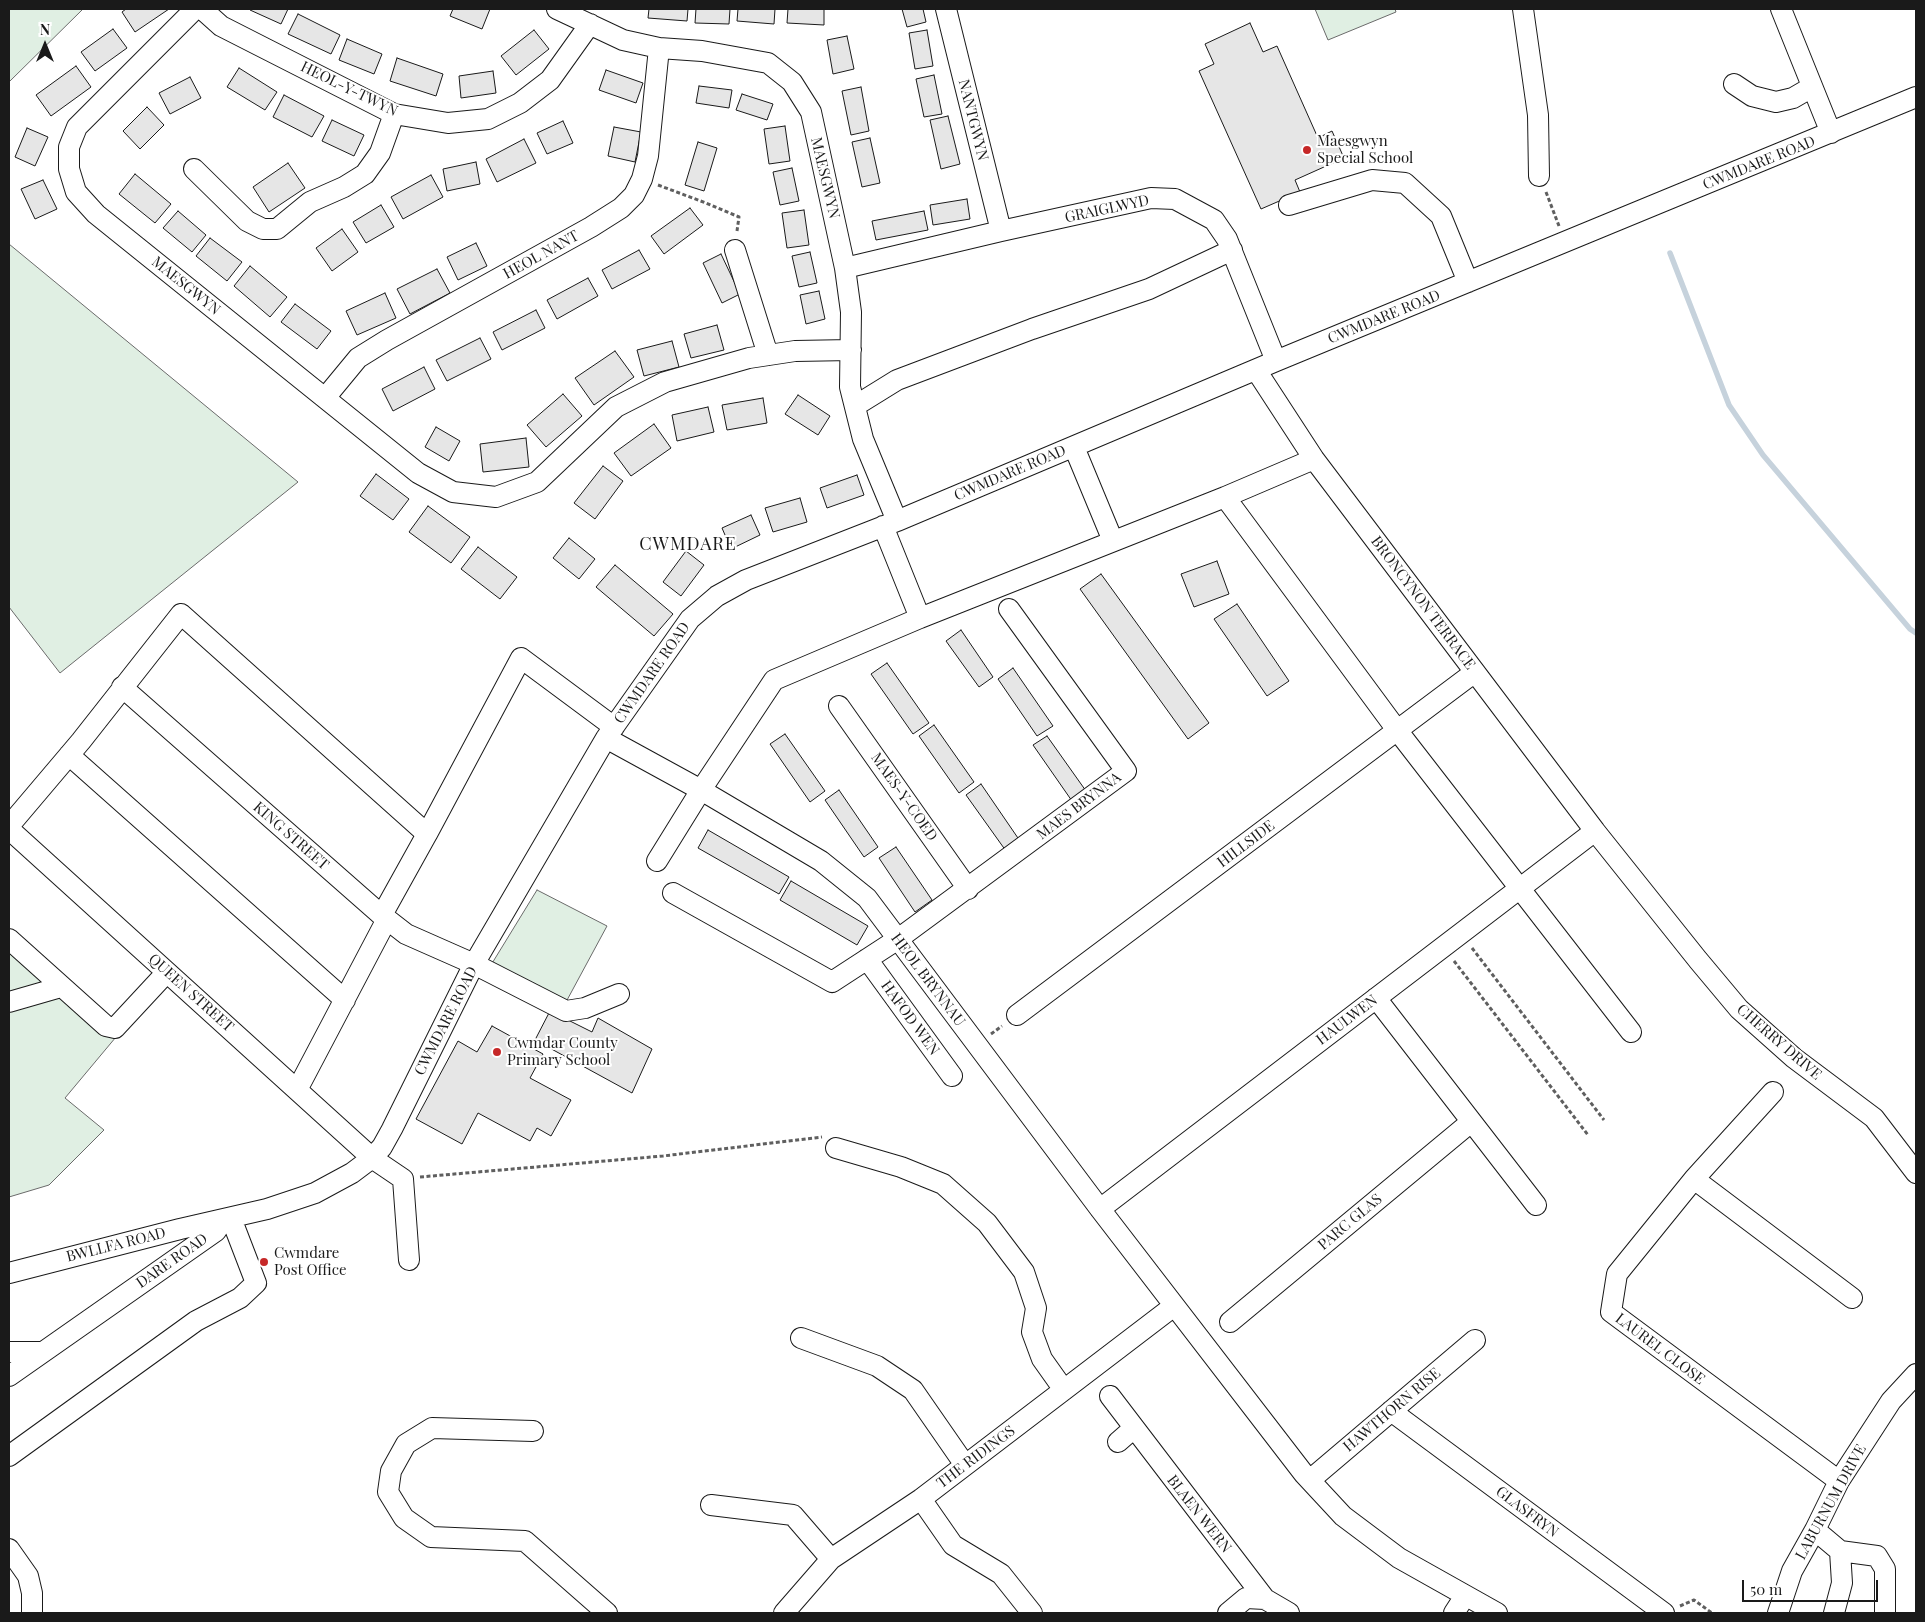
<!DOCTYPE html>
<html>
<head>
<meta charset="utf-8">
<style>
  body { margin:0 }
  #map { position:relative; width:1925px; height:1622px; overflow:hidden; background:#fff; font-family:"Playfair Display",serif }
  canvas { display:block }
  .frame { position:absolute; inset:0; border:10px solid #1a1a1a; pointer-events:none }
  .north { position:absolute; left:20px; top:20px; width:50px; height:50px; -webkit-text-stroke:4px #fff; paint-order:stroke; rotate:0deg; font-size:14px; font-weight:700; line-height:20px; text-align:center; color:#1a1a1a }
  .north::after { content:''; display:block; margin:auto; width:18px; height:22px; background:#1a1a1a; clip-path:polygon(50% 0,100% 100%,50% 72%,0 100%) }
  .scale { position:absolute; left:1742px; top:1580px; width:136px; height:22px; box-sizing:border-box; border:2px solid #1a1a1a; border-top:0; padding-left:6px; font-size:15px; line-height:18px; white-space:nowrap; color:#1a1a1a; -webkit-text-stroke:4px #fff; paint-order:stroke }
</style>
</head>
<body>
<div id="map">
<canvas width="1925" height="1622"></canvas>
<div class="frame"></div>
<div class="north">N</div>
<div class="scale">50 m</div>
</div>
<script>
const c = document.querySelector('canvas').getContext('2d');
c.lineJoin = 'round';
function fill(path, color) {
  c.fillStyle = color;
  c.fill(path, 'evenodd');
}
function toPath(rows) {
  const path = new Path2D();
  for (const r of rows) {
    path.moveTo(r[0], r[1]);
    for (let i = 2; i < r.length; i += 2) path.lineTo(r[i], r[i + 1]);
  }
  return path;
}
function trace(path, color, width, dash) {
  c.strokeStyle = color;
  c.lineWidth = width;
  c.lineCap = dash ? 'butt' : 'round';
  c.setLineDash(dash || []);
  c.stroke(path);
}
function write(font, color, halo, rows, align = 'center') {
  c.font = font + ' "Playfair Display",serif';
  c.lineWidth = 4;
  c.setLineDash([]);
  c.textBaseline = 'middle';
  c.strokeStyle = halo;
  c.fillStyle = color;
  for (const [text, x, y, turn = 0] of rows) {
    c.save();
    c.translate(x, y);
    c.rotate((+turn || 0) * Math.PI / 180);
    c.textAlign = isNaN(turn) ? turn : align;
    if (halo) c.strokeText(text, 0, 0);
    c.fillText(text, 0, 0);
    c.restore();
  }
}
const green = toPath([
  [9,9,83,9,9,82,9,9],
  [1315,9,1395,9,1396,12,1328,40,1315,9],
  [9,244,298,482,60,673,9,607,9,244],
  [537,890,607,926,566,1002,491,965,537,890],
  [9,934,121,1031,65,1098,104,1130,49,1185,9,1197,9,934]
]);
const stream = toPath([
  [1670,253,1729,405,1763,455,1910,629,1916,633]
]);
const building = toPath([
  [126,9,169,9,135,32,122,12,126,9],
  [251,9,288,9,281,24,250,10,251,9],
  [453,9,490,9,482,29,450,16,453,9],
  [649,9,688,9,687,21,648,18,649,9],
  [696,9,730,9,729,24,695,23,696,9],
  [738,9,775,9,774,24,737,21,738,9],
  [788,9,824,9,824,25,787,23,788,9],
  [902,9,923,9,926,22,907,27,902,9],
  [298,14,340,35,331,54,288,34,298,14],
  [1250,23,1263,52,1277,46,1318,138,1332,131,1344,158,1295,180,1300,192,1261,209,1199,71,1214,64,1205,44,1250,23],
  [113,29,127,48,95,71,81,52,113,29],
  [534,30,549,49,516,75,501,56,534,30],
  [927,30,933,66,915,69,909,33,927,30],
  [847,36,854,69,833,74,827,40,847,36],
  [347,39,382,54,374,74,339,60,347,39],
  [397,58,443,74,436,96,390,81,397,58],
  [76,66,91,87,51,116,36,95,76,66],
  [239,68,277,92,265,110,227,87,239,68],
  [606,70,643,83,636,103,599,90,606,70],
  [493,71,496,93,461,98,459,76,493,71],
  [934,75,942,114,924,117,916,79,934,75],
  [190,77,201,98,170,114,159,93,190,77],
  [699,86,732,90,729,108,696,103,699,86],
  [861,87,869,131,851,135,842,91,861,87],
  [742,94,773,104,767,120,736,110,742,94],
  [284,95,324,116,312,137,273,117,284,95],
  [147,107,164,125,140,149,123,131,147,107],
  [948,116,960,164,941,169,930,120,948,116],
  [332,120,364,135,354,156,322,141,332,120],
  [563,121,573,143,547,154,537,133,563,121],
  [785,126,790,161,769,164,764,129,785,126],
  [614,127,641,132,635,162,608,156,614,127],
  [27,128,48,137,35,166,15,157,27,128],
  [870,138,880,183,862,187,852,142,870,138],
  [524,139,536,163,497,182,486,159,524,139],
  [698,142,717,148,704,191,685,185,698,142],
  [476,162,480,184,447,191,443,169,476,162],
  [288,163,305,188,269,212,253,187,288,163],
  [792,168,799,201,780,205,773,172,792,168],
  [135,174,171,204,155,223,119,194,135,174],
  [431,175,443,197,403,219,391,197,431,175],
  [43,180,57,209,35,219,21,189,43,180],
  [967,199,970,219,933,225,930,205,967,199],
  [381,205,394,227,366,243,353,222,381,205],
  [690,208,703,225,664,254,651,236,690,208],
  [804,210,809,245,787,248,782,213,804,210],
  [178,211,206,235,192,252,163,228,178,211],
  [924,211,928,230,876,240,872,221,924,211],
  [342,229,358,252,332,271,316,248,342,229],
  [210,238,242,262,227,281,196,256,210,238],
  [476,243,487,266,458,280,447,257,476,243],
  [639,250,650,269,612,289,602,270,639,250],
  [810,252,817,283,799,287,792,256,810,252],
  [721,254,740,294,722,303,703,263,721,254],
  [250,266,287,297,270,317,234,286,250,266],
  [437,269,450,293,410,314,397,289,437,269],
  [588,278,598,296,557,319,547,300,588,278],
  [819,291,825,319,806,324,800,295,819,291],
  [385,293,396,318,357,335,346,311,385,293],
  [295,304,331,331,317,349,281,322,295,304],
  [536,310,545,328,502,350,493,332,536,310],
  [717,325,724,350,691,358,684,334,717,325],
  [480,338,491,359,447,381,436,360,480,338],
  [672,341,679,367,644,376,637,350,672,341],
  [615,351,634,377,594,405,575,378,615,351],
  [424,367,435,389,393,411,382,389,424,367],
  [563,394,582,416,546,447,527,425,563,394],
  [798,395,830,416,818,435,785,414,798,395],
  [763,398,767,423,727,430,722,405,763,398],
  [708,407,714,432,677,441,672,415,708,407],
  [654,424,671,448,631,476,614,453,654,424],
  [436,427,460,441,449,461,425,447,436,427],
  [526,438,529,467,483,472,480,444,526,438],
  [603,466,623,481,595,519,574,503,603,466],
  [376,474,409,499,393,520,360,496,376,474],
  [857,475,864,495,827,508,820,488,857,475],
  [800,498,807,522,773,532,765,508,800,498],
  [428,506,470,537,451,563,409,532,428,506],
  [751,515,760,535,731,549,722,528,751,515],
  [569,538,595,559,579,579,553,558,569,538],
  [478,547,517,577,500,599,461,569,478,547],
  [686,551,704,565,681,596,663,582,686,551],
  [1217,561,1229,594,1194,607,1181,574,1217,561],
  [615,565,673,614,654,636,596,587,615,565],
  [1101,574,1209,723,1188,739,1080,589,1101,574],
  [1237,604,1289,681,1267,696,1214,619,1237,604],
  [961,630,993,677,979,687,946,641,961,630],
  [887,663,929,723,913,734,871,674,887,663],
  [1013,668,1053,726,1037,736,998,679,1013,668],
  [934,725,974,782,959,793,919,736,934,725],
  [785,734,825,791,810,802,770,744,785,734],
  [1047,736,1086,791,1072,801,1033,745,1047,736],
  [981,784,1020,841,1006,851,966,795,981,784],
  [839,790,878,847,864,857,825,800,839,790],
  [708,830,789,877,779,894,698,848,708,830],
  [896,847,932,900,915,912,879,858,896,847],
  [791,881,868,926,857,945,780,900,791,881],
  [550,1011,592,1032,598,1018,652,1049,632,1093,535,1040,550,1011],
  [492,1026,543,1054,530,1078,571,1100,551,1136,537,1128,530,1141,478,1113,462,1144,416,1119,458,1041,477,1052,492,1026]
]);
const path = toPath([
  [658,185,706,203,739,217,737,231],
  [1546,192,1559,226],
  [1472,948,1604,1120],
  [1454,961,1588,1135],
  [991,1034,1002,1026],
  [420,1177,663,1156,822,1137],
  [1680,1606,1694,1600,1712,1613]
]);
const minor = toPath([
  [195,9,77,127,69,147,69,169,76,192,96,214,418,473,453,492,496,497,537,482,616,407,665,382,749,358,795,351,851,350],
  [202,9,221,26,394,114,448,123,488,119,520,103,550,80,590,24],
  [557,9,623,40,659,48,702,51,768,63,792,82,811,112,845,268,851,312,850,387,863,439,897,521],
  [946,9,1001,231],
  [1523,9,1538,115,1539,176],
  [1781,9,1831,133],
  [1734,84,1752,96,1776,102,1793,98,1812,87],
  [194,169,247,221,263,229,277,229,310,202,344,187,365,174,380,153,394,114],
  [1289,205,1372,180,1405,183,1441,216,1468,282],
  [735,250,768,355],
  [845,268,1001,231,1151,198,1175,199,1214,220,1227,239,1276,361],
  [1256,370,1314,459,1595,831,1698,960,1739,1009,1794,1058,1874,1118,1916,1173],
  [325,398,358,358,387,340,591,227,621,208,634,195,642,179,648,156,659,48],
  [855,406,897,380,1032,329,1149,289,1232,250],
  [1074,447,1113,541],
  [1225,497,1397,730,1631,1032],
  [883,526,920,618],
  [122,687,379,913,406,934,474,964,566,1011,585,1008,619,994],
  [839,706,968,889],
  [606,738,701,790,821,861,867,898,1100,1209,1304,1474,1343,1516,1399,1558,1497,1613],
  [69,755,345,1000],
  [9,826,81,741,181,614,427,834,382,915],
  [9,829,372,1158,403,1179,409,1260],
  [427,834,521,658,614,727],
  [657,861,701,790,774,680,920,618,1225,497,1314,459],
  [673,893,832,982,898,939,1126,771,1009,609],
  [9,939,106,1026,115,1028,167,972],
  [867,959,952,1076],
  [1376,998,1536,1205],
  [9,1002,61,987],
  [1017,1015,1475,672],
  [297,1090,387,919],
  [1773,1092,1694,1179,1617,1274,1611,1312,1839,1481],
  [836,1148,901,1167,943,1184,987,1223,1024,1272,1036,1308,1032,1332,1042,1359,1064,1390],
  [1694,1179,1852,1298],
  [1100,1209,1595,831],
  [9,1273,180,1229,267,1209,315,1193,352,1173,372,1158,382,1147,392,1129,474,964,606,738,690,619,717,596,746,580,897,521,1276,361,1916,97],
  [1230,1322,1471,1122],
  [801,1338,877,1366,913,1390,965,1465],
  [9,1352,42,1352],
  [9,1376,216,1231,224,1219],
  [1110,1396,1265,1599],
  [1391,1411,1664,1613],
  [533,1431,432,1428,406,1444,391,1471,388,1492,404,1518,431,1537,525,1541,607,1613],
  [1118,1442,1134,1428],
  [9,1456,196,1321,240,1298,256,1283,231,1218],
  [1310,1480,1475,1340],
  [921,1499,953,1545,1001,1574,1032,1613],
  [711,1505,793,1515,831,1559],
  [1815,1530,1840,1551,1842,1583,1834,1613],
  [9,1549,28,1576,32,1593,32,1613],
  [1840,1551,1877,1556,1885,1569,1885,1613],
  [784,1613,831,1559,921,1499,1174,1306],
  [1228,1613,1246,1598,1265,1599,1289,1613],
  [1454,1613,1465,1596],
  [1778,1613,1792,1571,1815,1530,1839,1481,1891,1401,1916,1374]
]);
const markers = [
  [1307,150,5,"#c62828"],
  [497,1052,5,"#c62828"],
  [264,1262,5,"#c62828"]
];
const streetNames = [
  ["HEOL-Y-TWYN",349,89,26],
  ["NANTGWYN",973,120,76],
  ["CWMDARE ROAD",1759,163,-22],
  ["MAESGWYN",825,178,77],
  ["GRAIGLWYD",1107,209,-12],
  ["HEOL NANT",541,255,-29],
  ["MAESGWYN",186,286,39],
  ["CWMDARE ROAD",1384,317,-22],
  ["CWMDARE ROAD",1010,473,-23],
  ["BRONCYNON TERRACE",1423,603,53],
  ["CWMDARE ROAD",652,673,-55],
  ["MAES-Y-COED",904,797,55],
  ["MAES BRYNNA",1079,806,-37],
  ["KING STREET",291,836,41],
  ["HILLSIDE",1246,844,-37],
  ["HEOL BRYNNAU",928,980,53],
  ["QUEEN STREET",191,993,42],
  ["HAFOD WEN",910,1018,54],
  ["HAULWEN",1347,1020,-37],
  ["CWMDARE ROAD",446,1021,-63],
  ["CHERRY DRIVE",1779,1042,41],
  ["PARC GLAS",1350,1222,-40],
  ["BWLLFA ROAD",116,1245,-14],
  ["DARE ROAD",172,1261,-35],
  ["LAUREL CLOSE",1660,1349,37],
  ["HAWTHORN RISE",1392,1410,-40],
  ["THE RIDINGS",976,1457,-37],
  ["LABURNUM DRIVE",1831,1502,-61],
  ["GLASFRYN",1527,1512,37],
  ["BLAEN WERN",1199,1514,52]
];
const poiNames = [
  ["Maesgwyn",1317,141],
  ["Special School",1317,158],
  ["Cwmdar County",507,1043],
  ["Primary School",507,1060],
  ["Cwmdare",274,1253],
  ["Post Office",274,1270]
];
const quarterNames = [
  ["CWMDARE",688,544]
];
fill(green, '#e0efe3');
trace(green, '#6a6a6a', 1);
trace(stream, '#c6d2dc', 5.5);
fill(building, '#e6e6e6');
trace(building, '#1a1a1a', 1);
trace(minor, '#1a1a1a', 22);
trace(path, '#5f5f5f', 3, [4, 2.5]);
trace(minor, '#fff', 20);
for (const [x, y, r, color] of markers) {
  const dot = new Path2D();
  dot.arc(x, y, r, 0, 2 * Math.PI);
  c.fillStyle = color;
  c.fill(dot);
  trace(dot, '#fff', 2);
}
write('15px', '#1a1a1a', '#fff', streetNames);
write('15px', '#1a1a1a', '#fff', poiNames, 'left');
c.letterSpacing = '1px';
write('18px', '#1a1a1a', '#fff', quarterNames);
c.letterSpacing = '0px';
</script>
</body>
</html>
